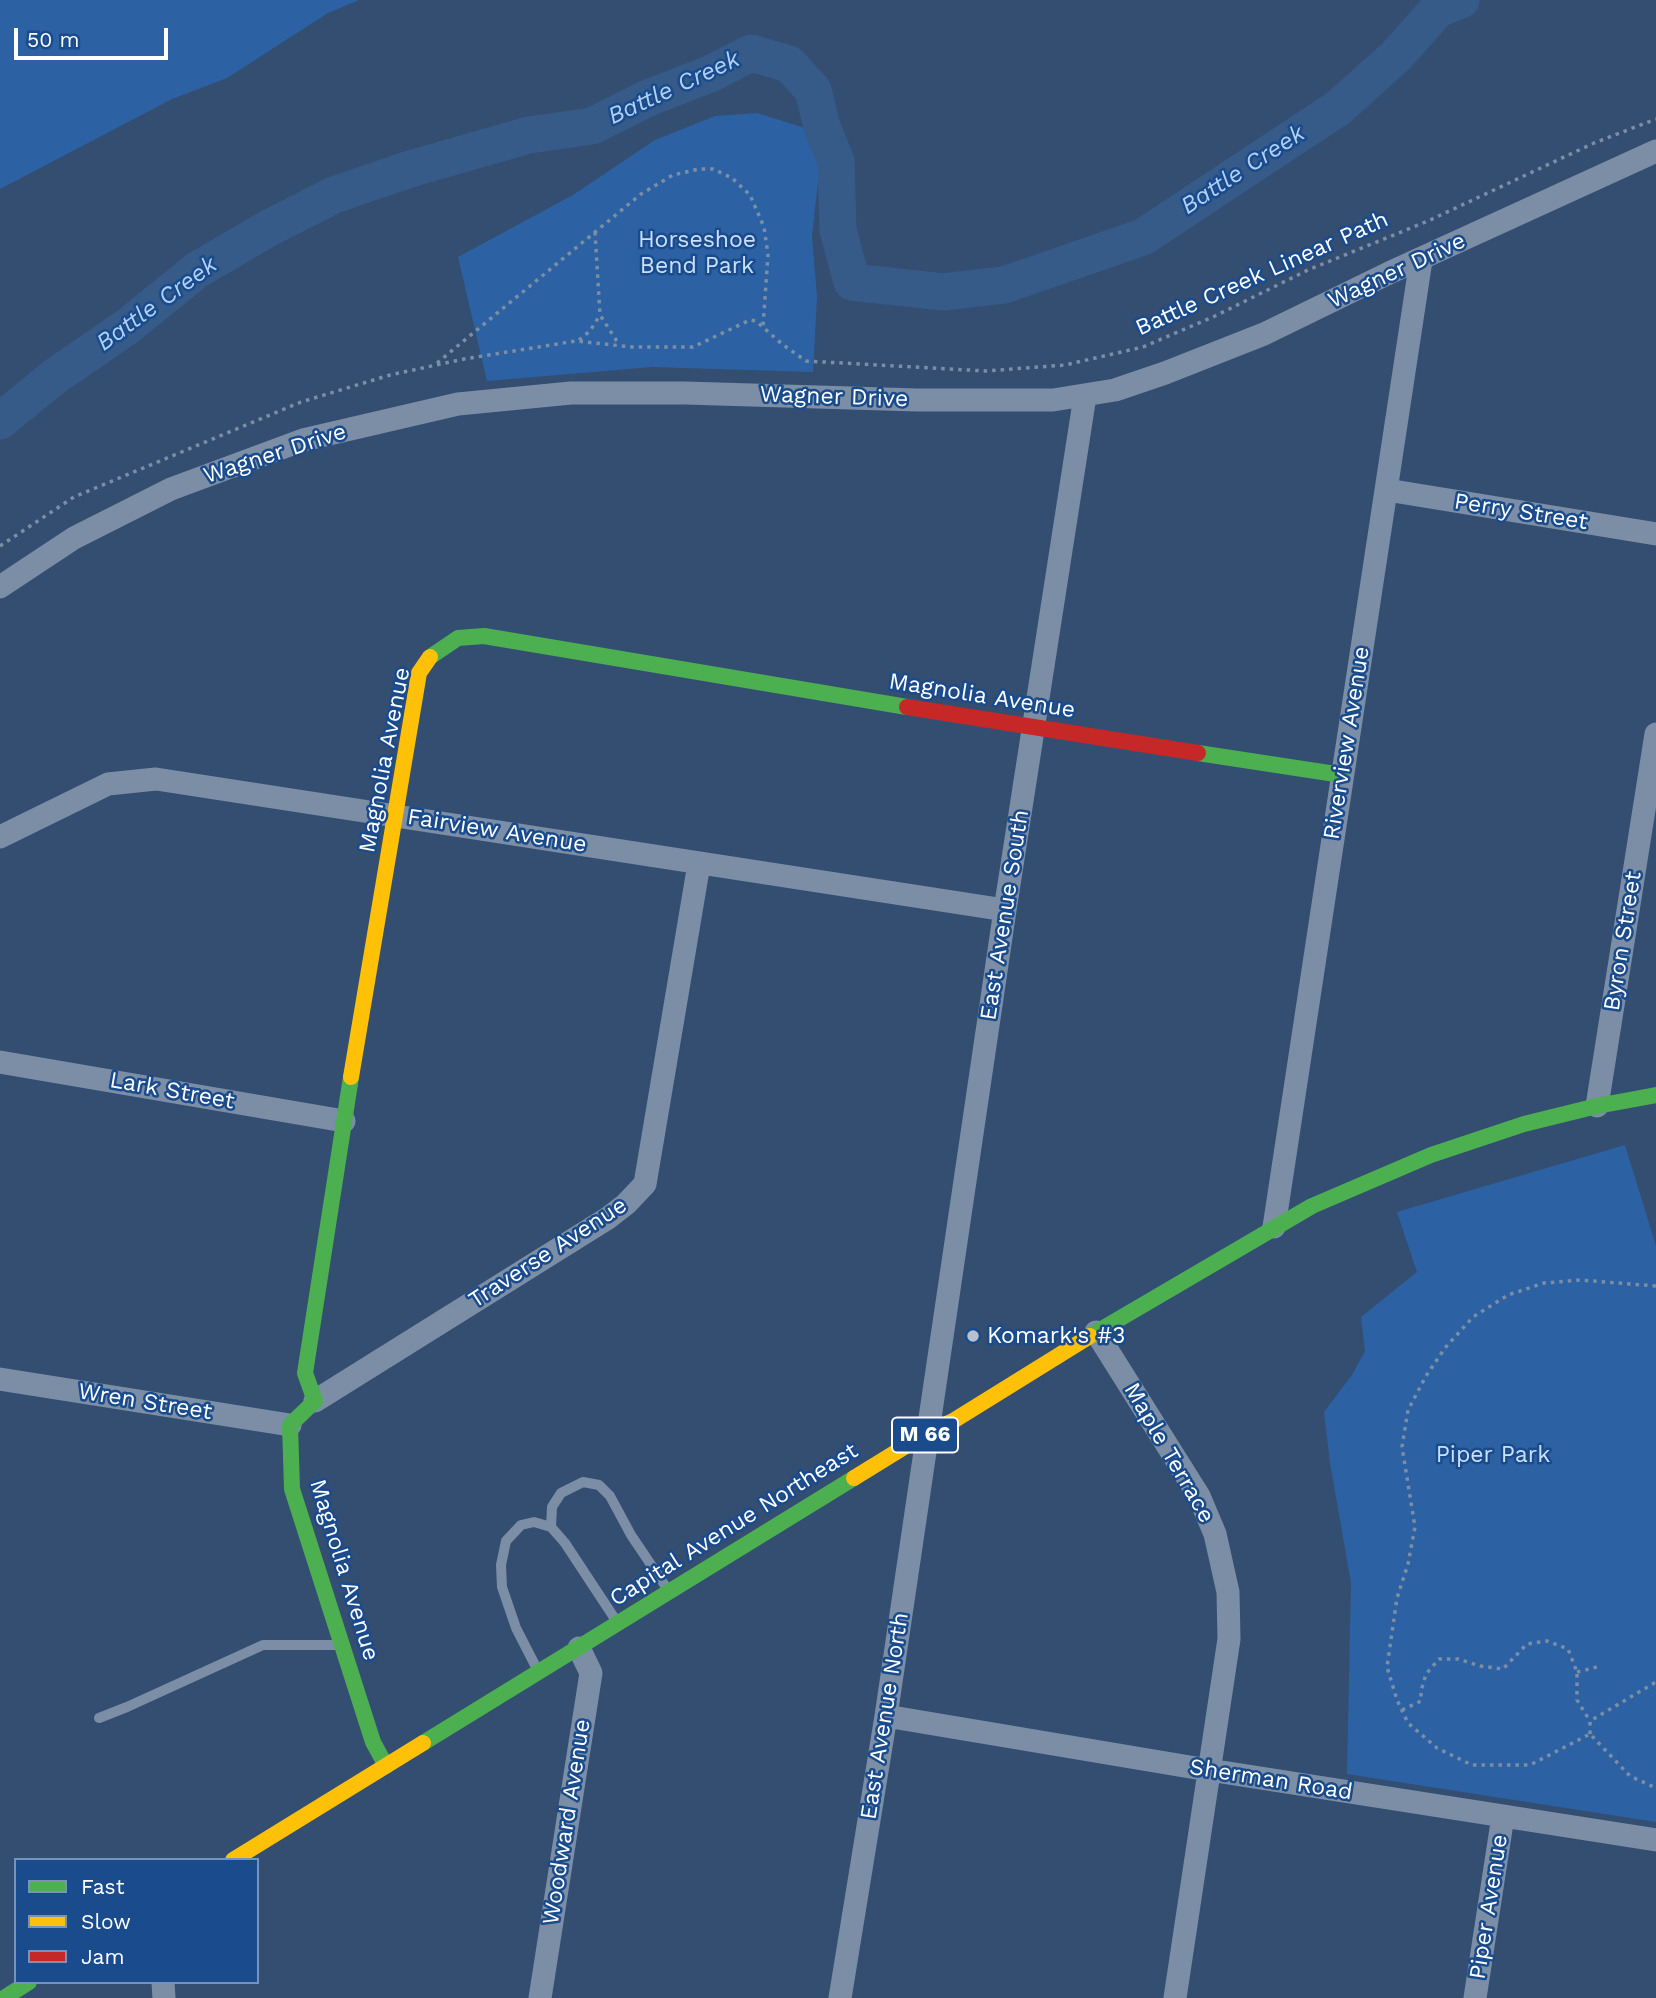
<!DOCTYPE html>
<html>
<head>
<meta charset="utf-8">
<style>
  body { margin:0 }
  #map { position:relative; width:1656px; height:1998px; overflow:hidden; background:#344e72; font-family:"Work Sans",sans-serif }
  canvas { display:block }
  .legend { position:absolute; left:14px; top:1858px; width:245px; height:126px; box-sizing:border-box; background:#194b8d; border:2px solid #7593bb; margin:0; padding:9px 12px; list-style:none; font-size:21px; color:#fff }
  .legend li { display:flex; align-items:center; gap:14px; height:35px }
  .legend b { width:35px; border:2px solid #7593bb }
  .scale { position:absolute; left:14px; top:28px; width:154px; height:32px; box-sizing:border-box; border:4px solid #fff; border-top:0; padding-left:9px; font-size:21px; line-height:24px; white-space:nowrap; color:#fff; -webkit-text-stroke:5px #194b8d; paint-order:stroke }
</style>
</head>
<body>
<div id="map">
<canvas width="1656" height="1998"></canvas>
<ul class="legend">
<li><b style="height:9px;background:#4caf50"></b>Fast</li>
<li><b style="height:9px;background:#ffc107"></b>Slow</li>
<li><b style="height:9px;background:#c62828"></b>Jam</li>
</ul>
<div class="scale">50 m</div>
</div>
<script>
const c = document.querySelector('canvas').getContext('2d');
c.lineJoin = 'round';
function fill(path, color) {
  c.fillStyle = color;
  c.fill(path, 'evenodd');
}
function toPath(rows) {
  const path = new Path2D();
  for (const r of rows) {
    path.moveTo(r[0], r[1]);
    for (let i = 2; i < r.length; i += 2) path.lineTo(r[i], r[i + 1]);
  }
  return path;
}
function trace(path, color, width, dash) {
  c.strokeStyle = color;
  c.lineWidth = width;
  c.lineCap = dash ? 'butt' : 'round';
  c.setLineDash(dash || []);
  c.stroke(path);
}
function write(font, color, halo, rows, align = 'center') {
  c.font = font + ' "Work Sans",sans-serif';
  c.lineWidth = 5;
  c.setLineDash([]);
  c.textBaseline = 'middle';
  c.strokeStyle = halo;
  c.fillStyle = color;
  for (const [text, x, y, turn = 0] of rows) {
    c.save();
    c.translate(x, y);
    c.rotate((+turn || 0) * Math.PI / 180);
    c.textAlign = isNaN(turn) ? turn : align;
    if (halo) c.strokeText(text, 0, 0);
    c.fillText(text, 0, 0);
    c.restore();
  }
}
const green = toPath([
  [0,0,359,0,328,13,227,78,172,99,0,189],
  [757,113,805,128,822,146,812,236,817,297,813,372,652,367,487,381,458,257,573,195,655,140,715,116],
  [1625,1145,1656,1246,1656,1822,1347,1774,1351,1583,1330,1463,1324,1412,1352,1375,1365,1351,1361,1317,1417,1272,1397,1212]
]);
const river = toPath([
  [0,421,54,377,128,326,197,270,269,228,334,195,410,169,529,135,592,126,648,98,710,74,751,53,789,64,813,90,822,127,836,161,838,230,852,282,943,292,1004,285,1143,237,1338,108,1396,56,1438,9,1461,0]
]);
const path = toPath([
  [595,232,600,315,618,343],
  [579,340,590,331,600,315],
  [437,363,641,194,673,175,699,169,713,169,732,178,750,195,764,227,768,255,763,326],
  [0,546,74,497,301,402,390,375,464,359,576,341,632,347,693,347,750,320,756,321,782,344,806,361,986,371,1065,365,1143,347,1215,316,1308,270,1428,221,1594,143,1656,119],
  [1656,1286,1580,1280,1544,1283,1508,1295,1473,1317,1445,1348,1426,1376,1408,1410,1402,1447,1415,1527,1408,1564,1397,1598,1387,1667,1397,1700,1408,1723,1437,1748,1472,1765,1530,1765,1590,1734,1630,1776,1656,1788],
  [1577,1672,1597,1667],
  [1402,1710,1421,1701,1421,1691,1426,1674,1439,1659,1458,1659,1480,1666,1503,1669,1527,1644,1547,1641,1568,1649,1577,1672,1577,1700,1590,1721],
  [1590,1734,1590,1721,1656,1682]
]);
const lane = toPath([
  [551,1527,552,1507,561,1493,583,1482,599,1485,610,1496,631,1535,666,1587],
  [536,1667,516,1628,502,1587,501,1565,506,1541,521,1525,534,1522,551,1527,565,1543,615,1619],
  [99,1718,127,1707,263,1645,339,1645]
]);
const street = toPath([
  [1387,490,1656,534],
  [0,587,74,538,171,489,303,440,458,404,571,393,685,393,917,400,1053,400,1115,390,1165,373,1264,334,1389,273,1656,151],
  [0,837,108,784,156,779,1005,910],
  [0,1062,344,1121],
  [1597,1106,1656,734],
  [1274,1227,1421,260],
  [1096,1332,1199,1496,1215,1534,1228,1592,1229,1639,1175,1998],
  [0,1379,290,1425],
  [315,1401,608,1218,626,1204,645,1184,699,864],
  [886,1716,1190,1767,1656,1840],
  [163,1982,164,1998],
  [540,1998,591,1673,579,1648],
  [840,1998,886,1716,1005,910,1085,396],
  [1475,1998,1503,1816]
]);
const fast = toPath([
  [430,657,458,638,484,636,907,707],
  [1198,753,1342,775],
  [351,1077,305,1373,315,1401,290,1425,292,1489,373,1742,386,1766],
  [1090,1336,1312,1206,1431,1155,1524,1124,1597,1106,1656,1095],
  [423,1743,854,1478],
  [4,1998,29,1982]
]);
const slow = toPath([
  [351,1077,419,673,430,657],
  [854,1478,927,1433,953,1421,1090,1336],
  [233,1860,423,1743]
]);
const jam = toPath([
  [907,707,1198,753]
]);
const markers = [
  [973,1336,7,"#b8c1ce"]
];
const shields = [
  [925,1435,66]
];
const shieldNames = [
  ["M 66",925,1435]
];
const parkNames = [
  ["Horseshoe",697,240],
  ["Bend Park",697,266],
  ["Piper Park",1493,1455]
];
const streetNames = [
  ["Wagner Drive",1397,271,-25],
  ["Battle Creek Linear Path",1262,274,-24],
  ["Wagner Drive",834,397,2],
  ["Wagner Drive",275,454,-18],
  ["Perry Street",1521,512,9],
  ["Magnolia Avenue",982,696,9],
  ["Riverview Avenue",1347,743,-81],
  ["Magnolia Avenue",385,760,-79],
  ["Fairview Avenue",497,831,9],
  ["East Avenue South",1005,915,-81],
  ["Byron Street",1623,941,-81],
  ["Lark Street",172,1091,10],
  ["Traverse Avenue",548,1253,-33],
  ["Wren Street",145,1402,9],
  ["Maple Terrace",1169,1453,60],
  ["Capital Avenue Northeast",734,1525,-32],
  ["Magnolia Avenue",344,1570,73],
  ["East Avenue North",885,1716,-81],
  ["Sherman Road",1271,1780,9],
  ["Woodward Avenue",567,1822,-81],
  ["Piper Avenue",1489,1907,-81]
];
const poiNames = [
  ["Komark's #3",987,1336]
];
const waterNames = [
  ["Battle Creek",674,88,-25],
  ["Battle Creek",1243,170,-33],
  ["Battle Creek",157,304,-36]
];
fill(green, '#2c62a3');
trace(river, '#365b89', 37);
trace(path, '#7b8ea6', 3.5, [3.5, 5]);
trace(lane, '#7b8ea6', 10);
trace(street, '#7b8ea6', 23);
trace(fast, '#4caf50', 16);
trace(slow, '#ffc107', 16);
trace(jam, '#c62828', 16);
for (const [x, y, r, color] of markers) {
  const dot = new Path2D();
  dot.arc(x, y, r, 0, 2 * Math.PI);
  c.fillStyle = color;
  c.fill(dot);
  trace(dot, '#194b8d', 2.5);
}
for (const [x, y, w] of shields) {
  const box = new Path2D();
  box.roundRect(x - w / 2, y - 17.5, w, 35, 5);
  c.fillStyle = '#194b8d';
  c.fill(box);
  trace(box, '#fff', 2);
}
write('bold 21px', '#fff', null, shieldNames);
write('23px', '#cae0fa', '#194b8d', parkNames);
write('23px', '#fff', '#194b8d', streetNames);
write('23px', '#fff', '#194b8d', poiNames, 'left');
write('italic 24px', '#b0d0f5', '#194b8d', waterNames);
</script>
</body>
</html>
